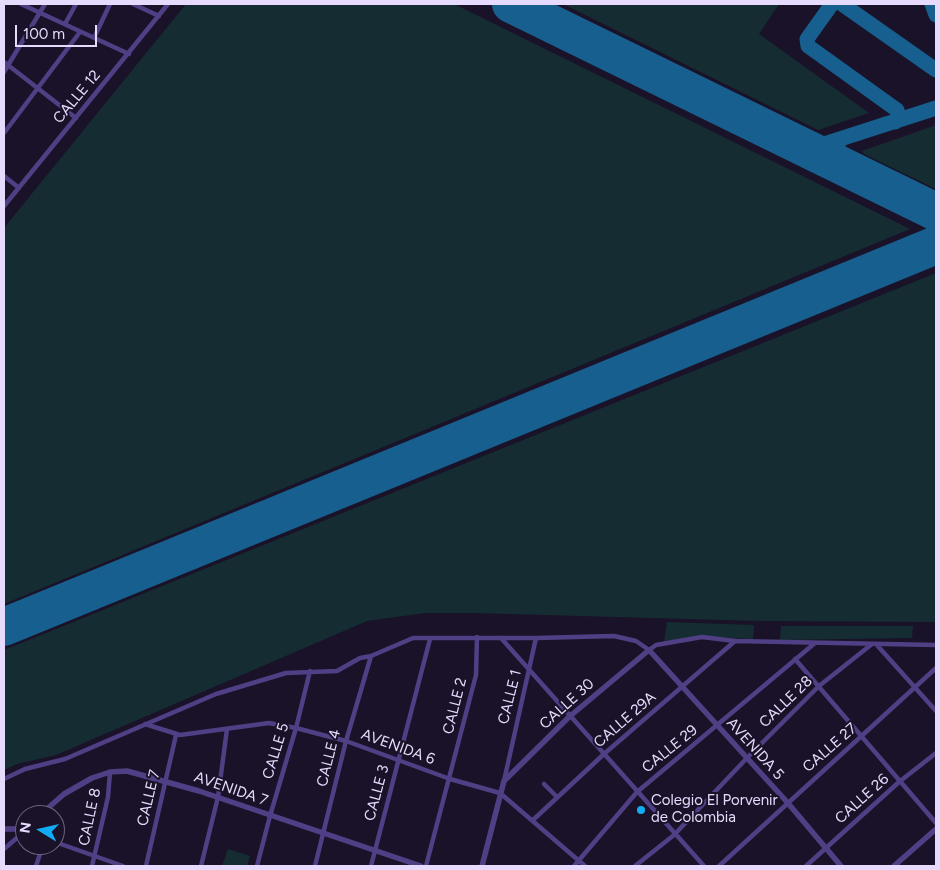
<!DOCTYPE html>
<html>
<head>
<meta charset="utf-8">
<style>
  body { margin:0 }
  #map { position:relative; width:940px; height:870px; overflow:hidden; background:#1a1228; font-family:Figtree,sans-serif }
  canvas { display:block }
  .frame { position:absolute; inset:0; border:5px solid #e6dbfd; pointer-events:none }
  .north { position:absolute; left:15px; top:805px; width:50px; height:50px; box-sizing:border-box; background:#1a1228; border:1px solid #6c627d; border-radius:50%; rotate:279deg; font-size:14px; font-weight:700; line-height:20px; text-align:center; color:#e6dbfd }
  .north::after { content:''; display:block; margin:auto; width:18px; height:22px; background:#11acf3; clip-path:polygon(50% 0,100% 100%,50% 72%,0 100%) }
  .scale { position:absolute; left:15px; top:25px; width:82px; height:22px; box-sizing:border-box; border:2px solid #e6dbfd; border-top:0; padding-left:6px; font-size:15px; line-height:18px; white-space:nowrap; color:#e6dbfd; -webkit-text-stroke:4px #1a1228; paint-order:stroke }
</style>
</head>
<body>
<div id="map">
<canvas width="940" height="870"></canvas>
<div class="frame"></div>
<div class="north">N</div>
<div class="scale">100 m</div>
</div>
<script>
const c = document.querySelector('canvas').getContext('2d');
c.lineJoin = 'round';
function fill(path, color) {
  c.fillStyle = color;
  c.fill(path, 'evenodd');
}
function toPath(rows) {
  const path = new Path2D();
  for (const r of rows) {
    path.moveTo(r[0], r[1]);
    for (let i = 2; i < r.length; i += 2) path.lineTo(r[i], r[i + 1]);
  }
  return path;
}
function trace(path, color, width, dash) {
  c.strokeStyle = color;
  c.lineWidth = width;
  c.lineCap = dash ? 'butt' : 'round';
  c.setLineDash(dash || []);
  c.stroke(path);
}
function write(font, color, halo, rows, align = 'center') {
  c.font = font + ' Figtree,sans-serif';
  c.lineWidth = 4;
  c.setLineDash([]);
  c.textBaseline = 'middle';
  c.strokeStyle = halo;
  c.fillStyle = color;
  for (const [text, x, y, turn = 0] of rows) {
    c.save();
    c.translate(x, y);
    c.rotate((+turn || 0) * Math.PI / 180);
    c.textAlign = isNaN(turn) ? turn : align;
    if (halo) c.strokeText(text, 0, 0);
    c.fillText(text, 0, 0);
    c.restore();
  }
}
const green = toPath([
  [186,4,454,4,910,229,4,604,4,228],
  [563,4,779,4,759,34,869,113,818,130],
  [936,125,936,189,864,154,862,151],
  [936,273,936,622,760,621,473,613,425,613,367,621,56,755,17,764,4,770,4,650],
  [667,622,754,625,753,639,701,637,664,642],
  [781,626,913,626,912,638,780,640],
  [228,849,250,856,247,866,222,866]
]);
const taxiway = toPath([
  [832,4,807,39,808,46,897,110,899,117,895,122],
  [842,4,936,70],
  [932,4,936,15],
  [809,149,936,108],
  [836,163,833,151,840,141]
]);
const runway = toPath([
  [511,4,936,212],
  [4,627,936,245]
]);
const minor = toPath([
  [21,4,129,54],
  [133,4,159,16],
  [65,24,76,4],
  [94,38,110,4],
  [4,62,76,118],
  [4,72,45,4],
  [4,133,80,32],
  [4,176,19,188],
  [4,206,168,4],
  [501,638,704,866],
  [876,644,936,711],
  [795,659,936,823],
  [145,724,180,735,269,723,296,728,346,741,450,779,500,793,585,866],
  [4,779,25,769,65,759,216,694,286,673,337,671,360,658,371,656,413,638,536,638,614,636,636,641,649,650,656,645,702,637,735,641,936,645],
  [504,781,536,638],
  [544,784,557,797],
  [533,820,604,754,735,641],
  [55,842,123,866],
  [4,849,25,831],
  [36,866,43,845],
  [92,866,108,797,110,772],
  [146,866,176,735],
  [201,866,218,797,227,729],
  [257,866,270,816,296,728,310,671],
  [315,866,346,741,371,656],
  [371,866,430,639],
  [426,866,476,675,477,637],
  [574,866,637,792,815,643],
  [635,866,674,835,746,759,819,686,872,644],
  [719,866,936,668],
  [806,866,899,782,936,753]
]);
const tertiary = toPath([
  [40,815,64,794,92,778,110,772,127,771,199,791,421,866],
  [4,829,25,829],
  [482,866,504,781,569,717,649,650,787,802,841,866],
  [894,866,936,829]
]);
const markers = [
  [641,810,5,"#11acf3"]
];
const streetNames = [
  ["CALLE 12",77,97,-50],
  ["CALLE 1",510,697,-76],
  ["CALLE 28",786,702,-44],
  ["CALLE 30",567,704,-42],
  ["CALLE 2",455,706,-76],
  ["CALLE 29A",625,720,-41],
  ["AVENIDA 6",398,747,20],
  ["CALLE 27",830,748,-41],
  ["CALLE 29",670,749,-39],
  ["AVENIDA 5",755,749,48],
  ["CALLE 5",276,751,-73],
  ["CALLE 4",329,758,-76],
  ["AVENIDA 7",231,789,19],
  ["CALLE 3",377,793,-75],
  ["CALLE 7",149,798,-77],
  ["CALLE 26",862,799,-42],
  ["CALLE 8",90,817,-78]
];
const poiNames = [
  ["Colegio El Porvenir",651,801],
  ["de Colombia",651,818]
];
fill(green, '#152d32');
trace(taxiway, '#165f8e', 15);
trace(runway, '#165f8e', 38);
trace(minor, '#513f85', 4.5);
trace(tertiary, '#513f85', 5.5);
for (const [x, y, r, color] of markers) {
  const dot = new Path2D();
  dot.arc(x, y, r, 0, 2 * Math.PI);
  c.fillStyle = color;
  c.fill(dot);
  trace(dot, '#1a1228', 2);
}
write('15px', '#e6dbfd', '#1a1228', streetNames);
write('15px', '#e6dbfd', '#1a1228', poiNames, 'left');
</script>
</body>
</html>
